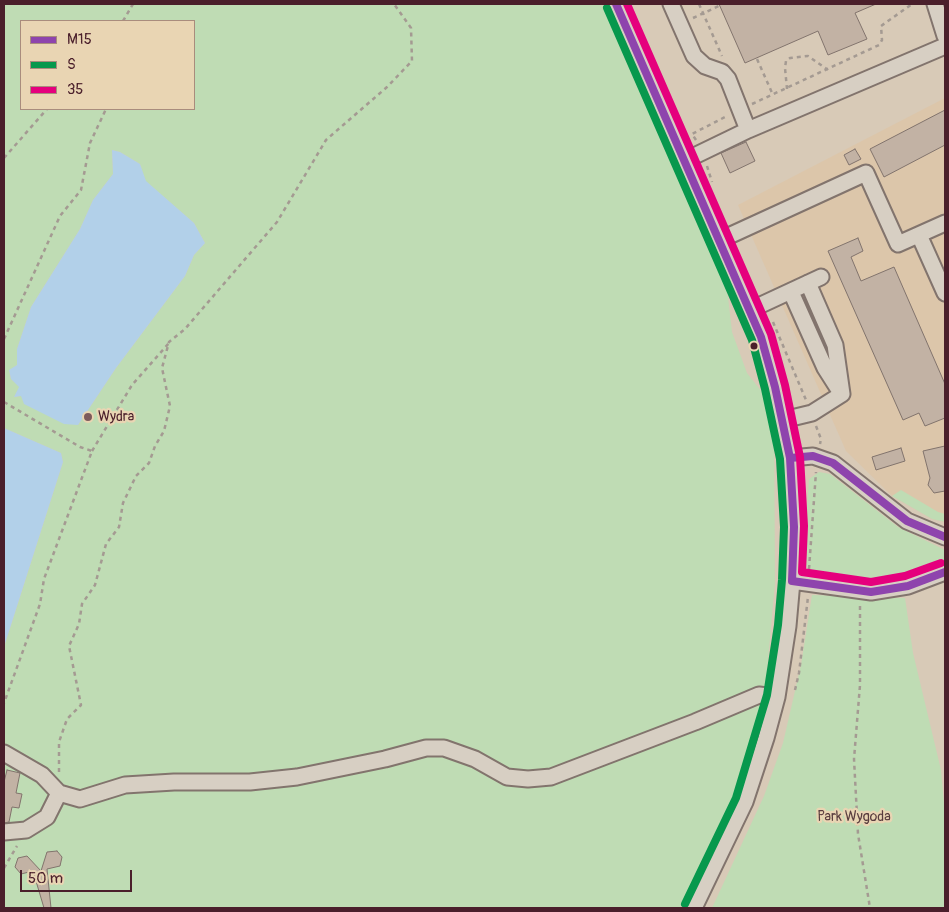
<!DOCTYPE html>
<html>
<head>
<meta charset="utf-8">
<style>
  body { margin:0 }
  #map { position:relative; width:949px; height:912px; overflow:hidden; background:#d8cab7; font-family:Pangolin,sans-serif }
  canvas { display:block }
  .frame { position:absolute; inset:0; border:5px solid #4a1f2b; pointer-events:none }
  .legend { position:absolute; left:20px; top:20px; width:175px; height:90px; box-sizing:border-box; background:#e9d5b3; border:1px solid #a98c7d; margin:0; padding:6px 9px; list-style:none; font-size:15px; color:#4a1f2b }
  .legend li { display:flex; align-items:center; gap:10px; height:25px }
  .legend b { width:25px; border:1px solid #a98c7d }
  .scale { position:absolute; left:20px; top:870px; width:112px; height:22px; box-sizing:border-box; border:2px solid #4a1f2b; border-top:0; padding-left:6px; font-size:15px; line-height:18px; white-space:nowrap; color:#4a1f2b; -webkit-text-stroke:4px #e9d5b3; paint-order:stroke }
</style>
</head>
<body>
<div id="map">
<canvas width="949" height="912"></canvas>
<div class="frame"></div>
<ul class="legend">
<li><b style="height:6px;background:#8e44ad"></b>M15</li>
<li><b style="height:6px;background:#07984d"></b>S</li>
<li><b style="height:6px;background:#e5007d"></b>35</li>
</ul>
<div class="scale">50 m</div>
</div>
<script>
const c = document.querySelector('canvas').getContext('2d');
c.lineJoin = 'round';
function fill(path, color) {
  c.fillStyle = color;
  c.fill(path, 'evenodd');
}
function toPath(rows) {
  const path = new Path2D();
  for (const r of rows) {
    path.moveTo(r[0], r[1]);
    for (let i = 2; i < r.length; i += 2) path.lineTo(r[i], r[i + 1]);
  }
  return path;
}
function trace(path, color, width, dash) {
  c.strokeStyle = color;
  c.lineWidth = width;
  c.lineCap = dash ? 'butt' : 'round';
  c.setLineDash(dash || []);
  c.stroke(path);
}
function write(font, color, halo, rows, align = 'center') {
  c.font = font + ' Pangolin,sans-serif';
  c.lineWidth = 4.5;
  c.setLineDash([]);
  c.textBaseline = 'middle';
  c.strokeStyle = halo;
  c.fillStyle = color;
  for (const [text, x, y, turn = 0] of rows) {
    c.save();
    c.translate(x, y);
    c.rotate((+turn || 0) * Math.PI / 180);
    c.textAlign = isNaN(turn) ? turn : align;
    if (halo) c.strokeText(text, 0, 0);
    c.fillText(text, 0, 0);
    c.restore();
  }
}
const built = toPath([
  [945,98,945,522,932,519,892,496,846,451,738,205]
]);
const green = toPath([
  [4,4,602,4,727,288,732,332,747,373,774,407,775,583,766,682,736,795,680,908,4,908,4,647,63,462,61,453,4,428],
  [21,21,194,21,194,109,21,109],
  [112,150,120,152,140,164,145,181,194,223,205,243,194,255,185,276,116,368,78,425,21,396,14,397,20,387,11,379,9,371,17,365,17,349,31,307,80,229,93,200,113,174],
  [819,472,830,474,898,527,945,550,945,567,886,584,869,585,817,576,805,565,803,559,809,479],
  [901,490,938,512,945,514,945,522,932,519,892,496],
  [812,595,905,598,913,653,941,770,945,815,945,908,712,908,764,796,783,743,801,665]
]);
const water = toPath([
  [112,150,120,152,140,164,146,181,194,223,205,243,194,255,185,276,116,368,78,425,64,424,24,404,21,396,14,397,19,387,11,379,9,370,17,365,17,349,31,307,80,229,93,200,113,174],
  [4,428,61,453,63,462,4,647]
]);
const building = toPath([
  [719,4,876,4,855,13,867,39,828,55,818,31,745,63,719,4],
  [945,110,945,145,884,177,870,149,945,110],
  [746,142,755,161,730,173,721,153,746,142],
  [855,149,861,159,849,165,844,155,855,149],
  [858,238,863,251,851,257,861,281,894,267,945,384,945,418,925,426,919,413,903,420,828,251,858,238],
  [945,446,945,491,934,493,928,485,930,478,923,451,945,446],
  [901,448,905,461,876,470,872,457,901,448],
  [7,770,20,773,16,793,22,794,19,808,12,807,9,822,4,823,4,782,7,770],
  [57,851,62,857,60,866,47,869,51,908,44,908,33,871,21,874,15,867,18,858,27,856,41,871,47,852,57,851]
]);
const path = toPath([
  [699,4,722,56],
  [693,18,721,5],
  [123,21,133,4],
  [757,59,773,95],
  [787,89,785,68,786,61,790,58,808,56,828,70],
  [752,104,879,45,882,40,881,26,912,4],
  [696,140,692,134,727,116],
  [4,158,47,109],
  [707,166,712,182],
  [773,322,806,400],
  [4,339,60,216,81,190,90,143,106,109],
  [4,402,80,447,92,451,44,579,40,604,4,703],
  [816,426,821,439,820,444],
  [92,451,132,385,169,343],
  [809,569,816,472],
  [860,606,860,685,854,759,858,834,870,908],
  [795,690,799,673,808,597],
  [59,772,59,742,67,719,81,705,69,646,79,624,82,604,95,585,106,544,119,527,123,503,136,476,149,463,155,446,164,431,170,406,162,368,169,342,185,329,277,222,326,140,387,87,412,61,411,28,394,4],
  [4,868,17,846]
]);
const minor = toPath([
  [616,4,720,240,761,337,775,387,790,458,794,527,792,581,788,626,777,697,766,738,745,802,694,908],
  [671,4,694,56,705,66,722,72,728,79,748,130],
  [935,4,945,36],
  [686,160,748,130,945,46],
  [919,235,945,293],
  [720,240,866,173,898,244,945,223],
  [808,283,835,345,842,394],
  [791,292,825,368,839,390],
  [750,310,821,277],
  [783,420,812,413,842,394],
  [790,458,813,456,833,463,907,521,945,537],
  [792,581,871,592,908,586,945,572],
  [4,753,42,775,59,793,80,799,125,785,174,782,250,782,297,777,385,759,426,748,444,748,475,759,507,777,528,779,551,777,695,722,759,695,777,697],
  [4,832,26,830,47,817,59,793]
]);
const bus1 = toPath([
  [616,4,761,337,775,387,790,458,794,527,792,581],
  [790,458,813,456,833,463,907,521,945,537],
  [792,581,871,592,908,586,945,572]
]);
const bus2 = toPath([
  [607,8,752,340,765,389,780,459,784,527,782,580,778,625,767,695,736,798,685,904]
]);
const bus3 = toPath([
  [627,4,771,334,785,385,800,457,804,526,802,572,871,582,905,576,941,563]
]);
const markers = [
  [754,346,4.5,"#4a1f2b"],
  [88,417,5,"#7c5b5c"]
];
const poiNames = [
  ["Wydra",98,417]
];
const parkNames = [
  ["Park Wygoda",854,817]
];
fill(built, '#dcc6aa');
fill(green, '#bfdcb4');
fill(water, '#b2d0e9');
fill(building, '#c2b2a4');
trace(building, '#82746d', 1);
trace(minor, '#82746d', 19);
trace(path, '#a49a92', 2.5, [4, 4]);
trace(minor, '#d7cfc3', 15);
trace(bus1, '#8e44ad', 8);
trace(bus2, '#07984d', 8);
trace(bus3, '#e5007d', 8);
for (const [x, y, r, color] of markers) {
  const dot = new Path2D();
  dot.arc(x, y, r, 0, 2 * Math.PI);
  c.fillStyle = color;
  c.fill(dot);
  trace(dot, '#e9d5b3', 2);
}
write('14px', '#4a1f2b', '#e9d5b3', poiNames, 'left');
write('14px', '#593d3f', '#e9d5b3', parkNames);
</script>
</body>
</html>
